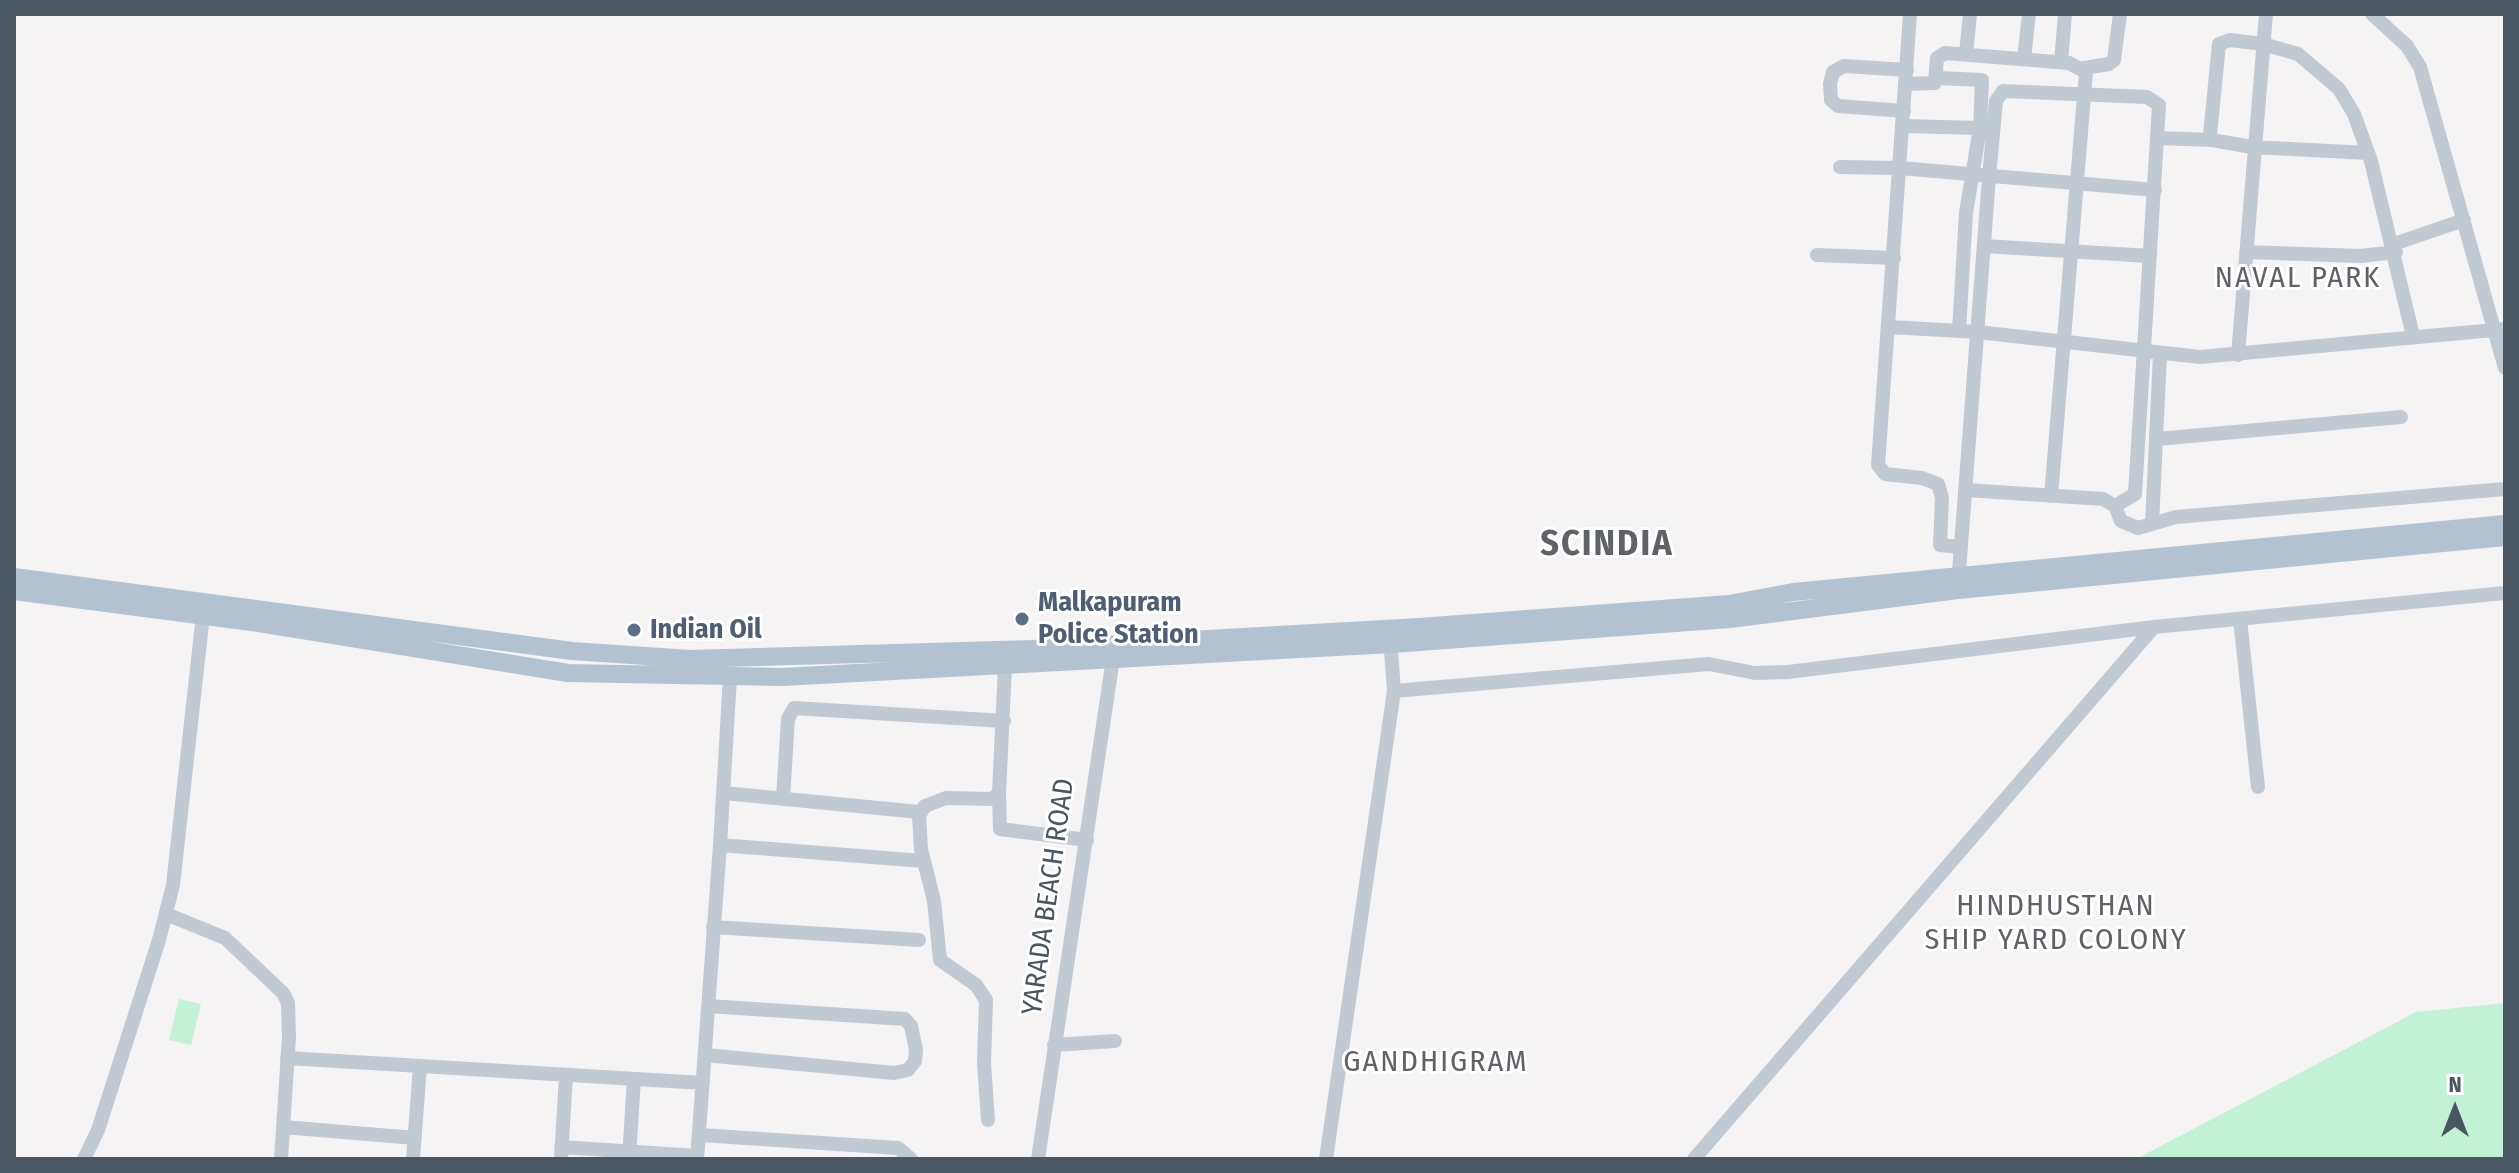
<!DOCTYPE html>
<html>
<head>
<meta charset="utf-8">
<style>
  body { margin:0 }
  #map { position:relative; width:2519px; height:1173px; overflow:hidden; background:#f5f3f3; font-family:"Fira Sans Condensed",sans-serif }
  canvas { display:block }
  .frame { position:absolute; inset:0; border:16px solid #4a5661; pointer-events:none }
  .north { position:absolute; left:2415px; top:1069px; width:80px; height:80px; -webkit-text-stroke:6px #fff; paint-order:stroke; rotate:0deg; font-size:22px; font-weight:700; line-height:32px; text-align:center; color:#4a5661 }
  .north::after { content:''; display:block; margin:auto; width:28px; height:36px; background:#4a5661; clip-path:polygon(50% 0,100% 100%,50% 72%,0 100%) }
</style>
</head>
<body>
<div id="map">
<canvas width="2519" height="1173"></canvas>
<div class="frame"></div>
<div class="north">N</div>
</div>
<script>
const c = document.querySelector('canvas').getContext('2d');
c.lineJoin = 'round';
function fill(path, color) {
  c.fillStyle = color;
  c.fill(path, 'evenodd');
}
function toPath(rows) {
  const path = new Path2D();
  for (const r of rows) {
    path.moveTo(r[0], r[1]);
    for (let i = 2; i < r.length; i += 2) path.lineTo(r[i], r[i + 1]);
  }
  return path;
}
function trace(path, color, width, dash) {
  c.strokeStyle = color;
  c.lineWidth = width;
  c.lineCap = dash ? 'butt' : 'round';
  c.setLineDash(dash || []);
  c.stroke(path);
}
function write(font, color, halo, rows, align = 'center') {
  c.font = font + ' "Fira Sans Condensed",sans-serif';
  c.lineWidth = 6;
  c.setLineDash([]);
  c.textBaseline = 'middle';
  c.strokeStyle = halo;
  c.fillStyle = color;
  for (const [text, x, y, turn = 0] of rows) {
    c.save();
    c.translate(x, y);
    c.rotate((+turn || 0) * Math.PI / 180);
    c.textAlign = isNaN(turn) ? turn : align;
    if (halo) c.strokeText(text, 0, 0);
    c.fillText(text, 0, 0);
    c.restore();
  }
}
const green = toPath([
  [179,999,201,1004,191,1045,169,1040],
  [2505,1003,2505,1159,2136,1159,2416,1012]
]);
const minor = toPath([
  [1910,14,1878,465,1885,474,1922,478,1938,484,1942,498,1940,545,1960,547],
  [2372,14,2407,46,2420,67,2505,368],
  [1966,54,1970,14],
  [2024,59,2029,14],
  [2061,62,2065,14],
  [2084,68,2109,64,2114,60,2120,14],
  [1938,78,1982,80,1980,128,1966,213,1959,331],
  [1906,84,1935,83,1937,58,1945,53,2069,63,2086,72,2051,496],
  [1904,111,1838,106,1831,100,1830,84,1833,72,1844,66,1907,70],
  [1903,126,1980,128],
  [2158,138,2212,140],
  [2368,153,2252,147,2212,140,2210,135,2219,44,2230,40,2263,44,2298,54,2339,89,2354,114,2371,161,2413,336],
  [1840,167,1900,168,2155,190],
  [2394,244,2464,220],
  [1984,246,2150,256],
  [2246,252,2360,256,2396,252],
  [1817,255,1894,258],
  [1889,327,1978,332,2200,357,2505,329],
  [2238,355,2266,14],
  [2157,439,2401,417],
  [1966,490,2103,499,2115,506,2121,521,2138,528,2176,517,2505,489],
  [2152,524,2160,354],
  [1958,585,1989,177,1996,101,2003,91,2147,97,2159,105,2135,494,2115,506],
  [2240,619,2258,787],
  [1394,691,1709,664,1755,673,1788,672,2154,627,2505,593],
  [724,793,919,812],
  [999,793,1000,829,1087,840],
  [783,799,788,719,794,708,1004,721],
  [720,845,730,677],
  [166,914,225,938,283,993,288,1003,289,1037,281,1159],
  [713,927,919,940],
  [1054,1045,1115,1041],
  [705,1055,894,1073,908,1070,915,1061,916,1050,911,1026,905,1019,708,1006],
  [287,1058,703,1083],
  [988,1120,984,1063,986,1000,976,985,940,960,934,901,921,849,919,815,925,806,946,798,992,799,999,793,1005,667],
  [283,1127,415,1138],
  [700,1135,898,1148,911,1159],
  [561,1147,697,1156],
  [629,1158,634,1079],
  [84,1159,98,1130,159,940,173,885,203,615],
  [413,1159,420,1066],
  [561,1159,566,1075],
  [697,1159,720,845,923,861],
  [1038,1159,1114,652],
  [1326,1159,1394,691,1390,637],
  [1694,1159,2154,627]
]);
const major = toPath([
  [14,577,572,651,690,659,1032,649,1419,627,1729,604,1793,592,2505,524],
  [14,591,259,623,568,673,783,677,1392,644,1730,619,1958,590,2505,537]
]);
const markers = [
  [1022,619,8,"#5c6f8a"],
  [634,630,8,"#5c6f8a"]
];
const serviceNames = [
  ["Malkapuram",1038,603],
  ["Police Station",1038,635],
  ["Indian Oil",650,630]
];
const streetNames = [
  ["YARADA BEACH ROAD",1049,897,-82]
];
const neighbourhoodNames = [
  ["NAVAL PARK",2298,279],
  ["HINDHUSTHAN",2056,907],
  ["SHIP YARD COLONY",2056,941],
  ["GANDHIGRAM",1436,1063]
];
const districtNames = [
  ["SCINDIA",1607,545]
];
fill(green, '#c3f1d5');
trace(minor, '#c1cad2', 14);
trace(major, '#b3c2d1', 18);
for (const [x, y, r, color] of markers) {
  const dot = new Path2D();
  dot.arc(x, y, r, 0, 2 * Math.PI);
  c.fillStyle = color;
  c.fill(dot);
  trace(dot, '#fff', 3);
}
write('bold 28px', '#4e5e75', '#fff', serviceNames, 'left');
write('28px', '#4a5661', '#fff', streetNames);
c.letterSpacing = '2px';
write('30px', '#5f6368', '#fff', neighbourhoodNames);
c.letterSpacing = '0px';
c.letterSpacing = '2px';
write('bold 36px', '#5f6368', '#fff', districtNames);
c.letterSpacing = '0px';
</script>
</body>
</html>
